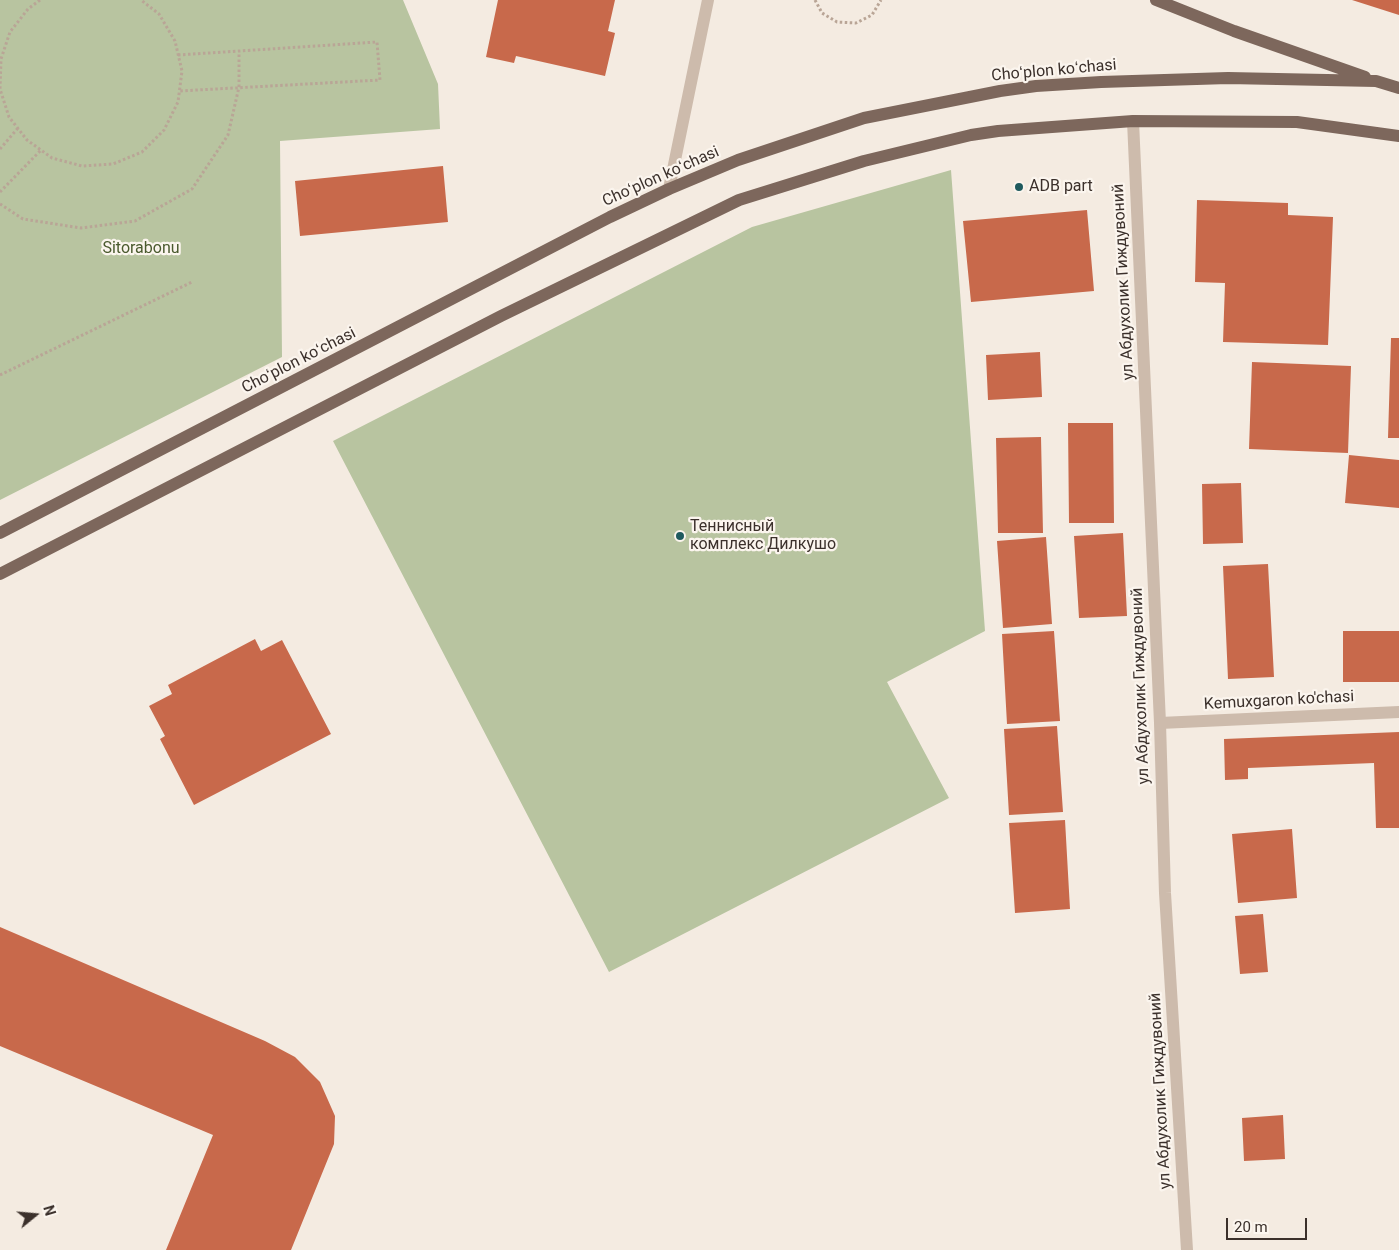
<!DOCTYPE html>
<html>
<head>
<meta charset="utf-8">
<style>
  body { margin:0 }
  #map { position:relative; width:1399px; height:1250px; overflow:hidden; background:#f4ebe1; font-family:Roboto,sans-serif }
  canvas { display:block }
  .north { position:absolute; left:10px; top:1190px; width:50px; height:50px; -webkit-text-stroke:4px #fbf5ee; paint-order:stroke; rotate:73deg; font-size:14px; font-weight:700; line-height:20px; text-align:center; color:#3b302b }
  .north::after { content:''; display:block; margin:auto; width:18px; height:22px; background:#3b302b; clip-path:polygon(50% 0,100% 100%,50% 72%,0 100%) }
  .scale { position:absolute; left:1226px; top:1218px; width:81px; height:22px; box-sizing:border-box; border:2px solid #3b302b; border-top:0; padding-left:6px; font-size:15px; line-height:18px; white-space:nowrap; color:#3b302b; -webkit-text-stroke:4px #fbf5ee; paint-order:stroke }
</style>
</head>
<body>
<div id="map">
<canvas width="1399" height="1250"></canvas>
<div class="north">N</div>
<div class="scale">20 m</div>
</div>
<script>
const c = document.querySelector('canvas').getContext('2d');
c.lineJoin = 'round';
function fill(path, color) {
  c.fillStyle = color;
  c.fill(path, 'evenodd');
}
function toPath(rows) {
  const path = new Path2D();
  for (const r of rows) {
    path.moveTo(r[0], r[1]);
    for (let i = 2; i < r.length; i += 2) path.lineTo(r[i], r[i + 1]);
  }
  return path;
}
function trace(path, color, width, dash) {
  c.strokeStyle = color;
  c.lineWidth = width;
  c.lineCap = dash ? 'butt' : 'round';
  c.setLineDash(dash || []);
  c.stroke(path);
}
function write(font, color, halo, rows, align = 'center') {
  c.font = font + ' Roboto,sans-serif';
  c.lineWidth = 4.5;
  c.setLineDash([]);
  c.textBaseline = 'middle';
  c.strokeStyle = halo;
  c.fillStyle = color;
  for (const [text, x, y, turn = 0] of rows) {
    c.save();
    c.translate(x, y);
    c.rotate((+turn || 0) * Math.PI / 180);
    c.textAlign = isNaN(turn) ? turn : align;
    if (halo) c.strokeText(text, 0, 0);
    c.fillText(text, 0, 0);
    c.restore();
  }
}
const green = toPath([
  [0,0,403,0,438,84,440,129,280,141,282,357,0,500],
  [951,170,985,631,887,682,949,798,609,972,333,441,752,227]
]);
const building = toPath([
  [498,0,615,0,608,31,615,33,605,76,516,56,514,63,486,57],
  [1352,0,1399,0,1399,15],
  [443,166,448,222,300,236,295,181],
  [1197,200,1288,203,1288,215,1333,217,1328,345,1223,342,1225,283,1195,282],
  [1087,210,1094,291,971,302,963,221],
  [1391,338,1399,338,1399,438,1388,438],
  [1040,352,1042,397,988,400,986,355],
  [1252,362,1351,366,1348,453,1249,449],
  [1068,423,1113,423,1114,523,1069,523],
  [1041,437,1043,533,998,533,996,438],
  [1349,455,1399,460,1399,508,1345,503],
  [1241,483,1243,543,1203,544,1202,484],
  [1123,533,1127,616,1079,618,1074,536],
  [1046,537,1052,624,1003,628,997,541],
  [1268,564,1274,677,1228,679,1223,566],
  [1054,631,1060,721,1007,724,1002,634],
  [1343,631,1399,631,1399,682,1343,682],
  [255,639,261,651,282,640,331,734,194,805,160,739,165,736,149,706,172,694,168,685],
  [1057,726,1063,812,1009,815,1004,729],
  [1399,732,1399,828,1376,828,1374,763,1248,768,1248,779,1225,780,1224,739],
  [1065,820,1070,909,1015,913,1009,823],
  [1292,829,1297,898,1238,903,1232,834],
  [1263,914,1268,972,1240,974,1235,916],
  [0,927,265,1041,295,1057,320,1082,335,1116,334,1144,291,1250,166,1250,213,1135,0,1046],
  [1283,1115,1285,1159,1244,1161,1242,1118]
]);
const path = toPath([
  [40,0,28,9,10,32,1,59,0,89,9,117,27,140,52,158,82,166,113,164,142,152,164,130,178,102,182,71,175,41,159,14,141,0],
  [815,0,822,13,837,22,856,23,872,15,881,0],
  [178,55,377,42,380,80,179,91],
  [0,149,18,128],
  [0,192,41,150],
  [0,204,23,219,81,228,135,221,192,189,228,135,239,87,239,52],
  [0,375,192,282]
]);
const minor = toPath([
  [1133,121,1160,723,1165,893,1187,1250],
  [669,189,708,0],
  [1160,723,1399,712]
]);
const major = toPath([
  [1156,0,1234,31,1365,77],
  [0,533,610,217,669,189,738,160,864,118,1000,91,1036,86,1101,82,1228,78,1376,81,1399,88],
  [0,574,501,316,739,200,864,161,971,135,998,131,1133,121,1297,122,1399,136]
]);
const markers = [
  [1019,187,5,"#1f5a5e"],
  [680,536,5,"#1f5a5e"]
];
const streetNames = [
  ["Choʻplon koʻchasi",1054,71,-5],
  ["Choʻplon koʻchasi",661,177,-24],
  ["ул Абдухолик Гиждувоний",1124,282,-93],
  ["Choʻplon koʻchasi",299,361,-27],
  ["ул Абдухолик Гиждувоний",1141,686,-92],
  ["Kemuxgaron ko'chasi",1279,701,-3],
  ["ул Абдухолик Гиждувоний",1161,1091,-93]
];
const poiNames = [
  ["ADB part",1029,187],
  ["Теннисный",690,527],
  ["комплекс Дилкушо",690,545]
];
const parkNames = [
  ["Sitorabonu",141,249]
];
fill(green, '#b8c4a0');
fill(building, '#c8694b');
trace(path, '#b9a596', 3, [2.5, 2.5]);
trace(minor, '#cdbbac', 12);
trace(major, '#7d675c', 12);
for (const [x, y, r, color] of markers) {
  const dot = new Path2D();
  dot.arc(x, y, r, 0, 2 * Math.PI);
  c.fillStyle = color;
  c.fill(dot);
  trace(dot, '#fbf5ee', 2);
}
write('16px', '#3b302b', '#fbf5ee', streetNames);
write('16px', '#3b302b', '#fbf5ee', poiNames, 'left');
write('16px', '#4a5a2e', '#fbf5ee', parkNames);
</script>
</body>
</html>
